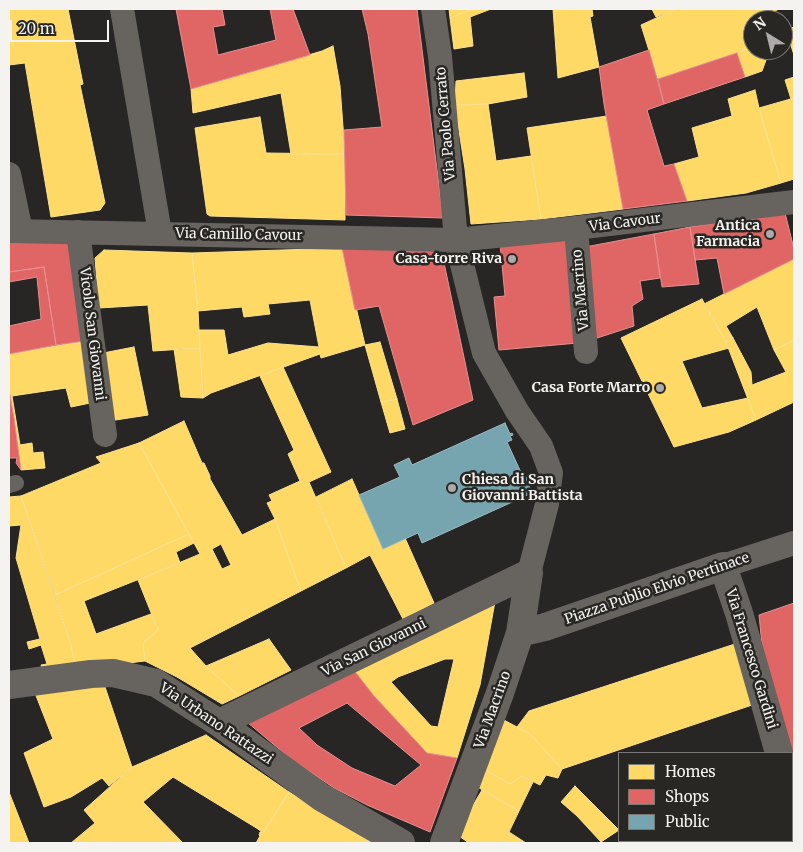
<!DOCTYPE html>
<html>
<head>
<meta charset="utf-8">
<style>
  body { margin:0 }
  #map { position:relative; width:803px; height:852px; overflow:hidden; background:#272624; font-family:Merriweather,serif }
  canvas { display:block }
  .frame { position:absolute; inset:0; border:10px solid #f4f3f0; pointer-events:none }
  .legend { position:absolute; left:618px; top:752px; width:175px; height:90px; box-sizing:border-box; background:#282723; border:1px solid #7a7975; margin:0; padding:6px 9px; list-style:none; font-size:15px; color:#f4f3f0 }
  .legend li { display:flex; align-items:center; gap:10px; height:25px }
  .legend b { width:25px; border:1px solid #7a7975 }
  .north { position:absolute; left:743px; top:10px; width:50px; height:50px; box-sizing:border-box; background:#282723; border:1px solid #7a7975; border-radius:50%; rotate:324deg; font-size:14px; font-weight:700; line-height:20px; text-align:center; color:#f4f3f0 }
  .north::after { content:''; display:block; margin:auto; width:18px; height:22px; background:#acaba9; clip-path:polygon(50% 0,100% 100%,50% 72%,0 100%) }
  .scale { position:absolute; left:10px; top:20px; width:99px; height:22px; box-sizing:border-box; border:2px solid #f4f3f0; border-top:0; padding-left:6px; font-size:15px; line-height:18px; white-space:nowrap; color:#f4f3f0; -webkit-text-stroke:4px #282723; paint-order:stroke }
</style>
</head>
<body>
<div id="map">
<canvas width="803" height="852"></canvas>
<div class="frame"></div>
<ul class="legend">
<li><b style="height:14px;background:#ffd966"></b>Homes</li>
<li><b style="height:14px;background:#e06666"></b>Shops</li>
<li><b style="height:14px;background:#76a5af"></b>Public</li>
</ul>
<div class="north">N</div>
<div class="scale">20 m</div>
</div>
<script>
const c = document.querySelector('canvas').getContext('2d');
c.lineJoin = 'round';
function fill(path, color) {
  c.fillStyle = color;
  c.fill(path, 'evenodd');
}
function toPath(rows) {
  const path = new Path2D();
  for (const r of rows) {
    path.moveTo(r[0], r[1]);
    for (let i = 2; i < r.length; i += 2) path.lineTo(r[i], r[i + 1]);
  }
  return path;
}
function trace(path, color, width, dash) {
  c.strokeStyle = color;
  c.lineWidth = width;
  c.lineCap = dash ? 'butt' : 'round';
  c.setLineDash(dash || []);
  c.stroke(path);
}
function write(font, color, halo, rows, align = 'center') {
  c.font = font + ' Merriweather,serif';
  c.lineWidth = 5;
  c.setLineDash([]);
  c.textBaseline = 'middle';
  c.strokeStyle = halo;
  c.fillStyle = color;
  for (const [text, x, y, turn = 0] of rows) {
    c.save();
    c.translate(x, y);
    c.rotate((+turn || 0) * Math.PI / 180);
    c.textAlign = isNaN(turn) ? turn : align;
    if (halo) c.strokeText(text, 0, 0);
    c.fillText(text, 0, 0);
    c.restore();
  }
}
const homes = toPath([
  [9,9,68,9,83,84,80,85,105,203,100,210,51,217,25,63,9,65,9,9],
  [449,9,473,9,450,18,449,9],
  [473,9,491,9,470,17,473,46,454,49,450,18,473,9],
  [553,9,592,9,593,16,590,17,599,67,558,78,553,9],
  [652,9,676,9,656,17,652,9],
  [676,9,779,9,775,11,778,20,753,20,753,47,658,79,641,25,676,9],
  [794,27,794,55,786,30,794,27],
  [333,46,340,86,345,154,291,154,281,93,193,113,191,89,322,51,333,46],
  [753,47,753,50,762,50,766,60,762,71,745,77,737,53,753,47],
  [524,73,527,97,488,104,455,105,456,81,524,73],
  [794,77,794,98,791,99,785,80,794,77],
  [755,90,759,108,781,183,746,193,687,201,674,164,699,157,692,128,732,116,728,99,755,90],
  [794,98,794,179,781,183,759,108,794,98],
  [488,104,496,161,531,156,541,219,471,224,465,169,455,105,488,104],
  [607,116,623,209,541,219,527,128,607,116],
  [260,117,266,153,345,154,345,220,210,216,207,214,195,128,260,117],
  [342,248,365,345,321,358,320,354,211,393,203,398,199,330,224,330,228,355,268,343,319,347,310,300,268,304,270,314,244,317,242,307,198,311,192,253,342,248],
  [104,250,192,253,198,311,200,348,153,351,148,305,99,308,95,258,104,250],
  [794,259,794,340,774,350,757,307,726,326,733,338,726,342,704,304,794,259],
  [702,299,729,348,682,361,702,408,748,398,756,420,729,432,674,447,621,338,702,299],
  [733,338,751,372,752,385,786,372,774,350,794,340,794,402,756,420,726,342,733,338],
  [84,341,95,402,71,407,66,388,12,396,20,445,32,443,33,453,43,452,45,468,21,470,9,387,9,354,84,341],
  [380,342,397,399,381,402,365,345,380,342],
  [134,347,148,415,109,421,98,354,134,347],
  [200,348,203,398,181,397,174,349,200,348],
  [283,367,331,472,309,482,346,568,301,591,275,519,267,503,272,501,269,495,300,481,288,454,294,450,260,376,283,367],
  [397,399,405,429,390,433,381,402,397,399],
  [184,421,202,463,204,463,210,476,210,479,242,535,275,519,301,591,190,648,206,666,239,696,222,704,177,677,145,661,143,643,158,630,138,580,200,554,139,443,184,421],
  [221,544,231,565,222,569,212,549,221,544],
  [139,443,189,534,55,595,21,496,101,463,96,457,139,443],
  [352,479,383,549,405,538,434,603,403,619,370,555,346,568,316,497,352,479],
  [21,496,71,645,76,669,43,673,41,665,47,664,41,645,29,649,27,642,40,639,16,558,21,525,9,526,9,497,21,496],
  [189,534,194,543,176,552,180,563,84,601,96,634,151,614,158,630,143,643,145,661,76,669,71,645,55,595,189,534],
  [496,596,480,685,457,758,427,753,374,696,349,664,496,596],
  [445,659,454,659,438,727,431,726,391,682,398,677,445,659],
  [269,639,291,670,239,696,206,666,269,639],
  [738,643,761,702,562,769,530,734,517,727,529,711,738,643],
  [103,681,132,767,109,786,102,778,71,797,44,807,24,753,53,739,35,693,103,681],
  [502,719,530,734,562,769,558,778,546,775,540,785,522,776,510,784,482,768,502,719],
  [206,735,289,792,263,833,258,829,173,777,143,802,183,843,71,843,95,823,84,810,132,767,206,735],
  [482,768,510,784,522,776,533,782,519,811,474,785,482,768],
  [575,786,619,830,601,842,577,816,561,802,575,786],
  [482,790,519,811,509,832,526,843,469,843,456,834,482,790],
  [9,792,29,843,9,843,9,792],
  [289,792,374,843,256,843,260,836,259,835,260,832,263,833,289,792],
  [621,841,648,841,651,843,617,843,621,841],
  [668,841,702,841,704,843,665,843,668,841]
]);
const shops = toPath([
  [176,9,222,9,225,25,213,27,218,55,276,40,270,9,293,9,310,55,191,89,176,9],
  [362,9,417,9,443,218,346,215,344,130,382,127,368,34,362,9],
  [649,50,664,104,647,110,664,166,674,164,687,201,623,209,604,104,599,67,649,50],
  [737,53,745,77,664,104,658,79,737,53],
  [785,213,794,249,794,259,724,294,717,258,695,260,690,227,785,213],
  [690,227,699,284,662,287,654,234,690,227],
  [570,234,578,343,499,350,494,297,505,296,500,244,570,234],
  [654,234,660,278,640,281,643,299,632,306,634,326,591,340,585,247,654,234],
  [70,238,84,341,56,345,44,267,9,272,9,241,70,238],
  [342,248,430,248,443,258,473,400,413,425,379,306,355,310,342,248],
  [44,267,56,345,9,354,9,326,41,319,37,277,9,282,9,272,44,267],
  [10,395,14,418,21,470,16,463,17,458,9,458,10,395],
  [794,603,794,762,762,645,759,615,794,603],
  [349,664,374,696,427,753,457,758,430,832,367,805,334,788,291,759,241,717,349,664],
  [347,703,421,765,395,786,352,768,317,745,299,728,347,703],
  [792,824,794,831,794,843,782,843,782,841,792,841,792,824]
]);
const public = toPath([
  [505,423,510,434,512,433,513,435,510,436,512,440,507,442,524,479,527,477,528,480,530,479,531,481,528,483,532,493,422,543,418,533,383,549,359,495,400,477,394,465,409,458,412,465,505,423]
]);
const service = toPath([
  [9,485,16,483]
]);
const pedestrian = toPath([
  [122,9,160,233],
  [433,9,440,56,456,240,484,353,517,411,541,446,551,473,547,504,529,573],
  [9,174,21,231],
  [576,228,586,352],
  [9,231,456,240,576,228,794,202],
  [78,232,105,435],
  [723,566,794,543]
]);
const minor = toPath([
  [520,633,545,627,723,566,739,613,779,753],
  [9,685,91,674,113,673,156,683,219,723,321,797,401,843],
  [219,723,529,573],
  [792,798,794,807],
  [444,843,500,693,520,633,529,573]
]);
const markers = [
  [770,234,5,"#acaba9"],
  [512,259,5,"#acaba9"],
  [660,388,5,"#acaba9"],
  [452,488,5,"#acaba9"]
];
const streetNames = [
  ["Via Paolo Cerrato",446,124,-95],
  ["Via Cavour",625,223,-7],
  ["Via Camillo Cavour",239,235,1],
  ["Via Macrino",581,290,-95],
  ["Vicolo San Giovanni",92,334,83],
  ["Piazza Publio Elvio Pertinace",657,589,-19],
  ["Via San Giovanni",374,648,-26],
  ["Via Francesco Gardini",751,659,73],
  ["Via Macrino",493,710,-70],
  ["Via Urbano Rattazzi",216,724,34]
];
const poiNames = [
  ["Antica",760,226],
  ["Farmacia",760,242],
  ["Casa-torre Riva",502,259],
  ["Casa Forte Marro",650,388],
  ["Chiesa di San",462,480,"left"],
  ["Giovanni Battista",462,496,"left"]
];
fill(homes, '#ffd966');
trace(homes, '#fce18f', 1);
fill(shops, '#e06666');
trace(shops, '#e6908f', 1);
fill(public, '#76a5af');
trace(public, '#9cbcc2', 1);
trace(service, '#67645f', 16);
trace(pedestrian, '#67645f', 24);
trace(minor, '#67645f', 28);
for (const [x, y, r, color] of markers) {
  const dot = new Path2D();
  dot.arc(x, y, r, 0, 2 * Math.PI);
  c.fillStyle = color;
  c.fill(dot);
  trace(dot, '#282723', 2);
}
write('14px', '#f4f3f0', '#282723', streetNames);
write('bold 14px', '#f4f3f0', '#282723', poiNames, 'right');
</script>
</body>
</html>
